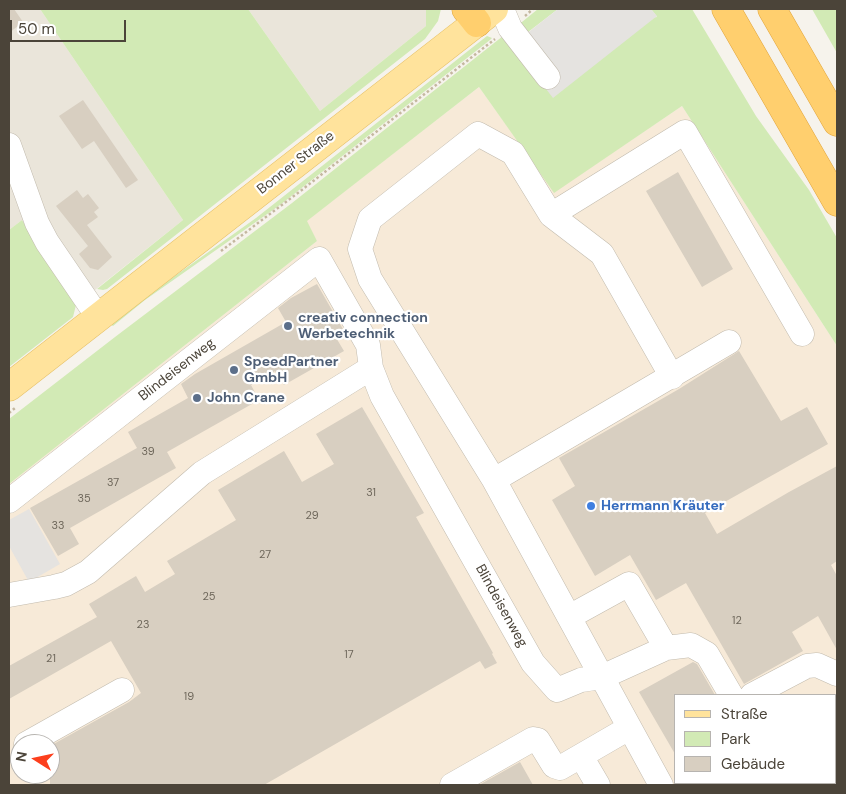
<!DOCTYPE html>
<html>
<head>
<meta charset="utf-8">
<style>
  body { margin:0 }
  #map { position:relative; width:846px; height:794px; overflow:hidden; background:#f6f3ec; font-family:"DM Sans",sans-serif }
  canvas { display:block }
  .frame { position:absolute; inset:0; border:10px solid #4b4439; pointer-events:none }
  .legend { position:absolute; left:674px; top:694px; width:162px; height:90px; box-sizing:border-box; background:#fff; border:1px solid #b7b4b0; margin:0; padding:6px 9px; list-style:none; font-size:15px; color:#4b4439 }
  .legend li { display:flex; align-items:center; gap:10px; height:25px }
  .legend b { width:25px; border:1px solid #b7b4b0 }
  .north { position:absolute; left:10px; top:734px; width:50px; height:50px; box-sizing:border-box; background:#fff; border:1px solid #b7b4b0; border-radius:50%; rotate:280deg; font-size:14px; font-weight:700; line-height:20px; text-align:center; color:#4b4439 }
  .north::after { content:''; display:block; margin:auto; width:18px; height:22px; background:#fc3f1d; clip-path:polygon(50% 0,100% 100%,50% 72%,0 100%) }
  .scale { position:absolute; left:10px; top:20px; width:116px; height:22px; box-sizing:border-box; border:2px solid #4b4439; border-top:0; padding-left:6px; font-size:15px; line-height:18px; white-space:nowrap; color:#4b4439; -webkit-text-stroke:4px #fff; paint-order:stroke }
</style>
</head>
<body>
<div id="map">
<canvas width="846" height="794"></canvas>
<div class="frame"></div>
<ul class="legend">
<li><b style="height:6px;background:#ffe39c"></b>Straße</li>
<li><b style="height:14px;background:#d2eab5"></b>Park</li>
<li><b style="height:14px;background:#d8cfc1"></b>Gebäude</li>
</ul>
<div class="north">N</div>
<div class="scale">50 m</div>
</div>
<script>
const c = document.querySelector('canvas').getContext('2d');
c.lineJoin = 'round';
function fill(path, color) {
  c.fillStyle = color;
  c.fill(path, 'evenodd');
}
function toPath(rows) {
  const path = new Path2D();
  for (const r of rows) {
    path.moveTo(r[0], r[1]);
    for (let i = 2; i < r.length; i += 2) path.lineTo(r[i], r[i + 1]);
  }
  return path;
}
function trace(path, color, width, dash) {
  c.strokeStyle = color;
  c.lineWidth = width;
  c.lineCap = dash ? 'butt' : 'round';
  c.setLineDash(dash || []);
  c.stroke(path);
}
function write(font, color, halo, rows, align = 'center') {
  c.font = font + ' "DM Sans",sans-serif';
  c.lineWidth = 4.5;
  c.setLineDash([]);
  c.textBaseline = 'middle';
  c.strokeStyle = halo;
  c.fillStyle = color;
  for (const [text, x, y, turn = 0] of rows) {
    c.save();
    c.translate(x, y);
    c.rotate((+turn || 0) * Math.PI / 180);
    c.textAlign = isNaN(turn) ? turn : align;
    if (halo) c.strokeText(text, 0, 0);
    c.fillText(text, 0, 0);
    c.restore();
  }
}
const residential = toPath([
  [9,9,40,9,183,220,76,305,22,220,9,230],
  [248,9,426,9,426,26,320,111]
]);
const commercial = toPath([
  [479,87,554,192,682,106,837,346,837,785,9,785,9,484,317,241,306,221],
  [675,695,835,695,835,783,675,783],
  [20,744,50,744,50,774,20,774]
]);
const green = toPath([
  [40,9,248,9,320,111,426,26,426,9,441,9,438,21,425,39,107,289,103,290,97,289,183,220],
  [538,9,558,9,523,36,517,26],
  [651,9,692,9,756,116,809,190,837,238,837,346,682,106,554,193,479,87,307,221,317,241,9,484,9,419,115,337,292,203,503,36,657,17],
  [812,9,837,9,837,53],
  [487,36,492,38,490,40,280,205,145,300,113,326,109,323,256,218],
  [22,220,76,305,73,317,9,367,9,230]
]);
const parking = toPath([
  [558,9,651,9,657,16,553,98,512,45],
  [29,509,60,564,29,582,9,546,9,520]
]);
const building = toPath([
  [9,9,14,9,23,22,9,33],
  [83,100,138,180,126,188,94,141,82,149,59,116],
  [678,172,733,269,702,287,646,191],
  [77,190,83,198,88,194,99,208,94,212,98,217,87,225,112,257,98,270,90,268,79,254,88,246,56,206],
  [317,284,344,331,335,336,344,351,284,385,275,371,251,385,259,400,167,452,176,468,70,528,79,544,58,556,30,508,137,448,128,432,188,398,181,384,195,374,286,322,278,308,291,298],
  [739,351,781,421,807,407,828,444,705,513,717,534,789,492,837,466,837,561,831,565,837,576,837,650,818,616,792,632,803,651,744,684,686,583,656,600,630,555,595,576,552,500,575,486,559,458,679,389],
  [362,407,424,513,416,517,493,653,492,654,497,663,485,669,480,661,264,785,50,785,50,746,129,702,141,693,111,641,9,699,9,666,97,617,89,604,136,576,145,592,175,574,167,561,236,520,218,490,284,451,302,482,334,464,316,434],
  [693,662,697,664,715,695,675,695,675,754,639,692],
  [520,762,533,785,479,785]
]);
const path = toPath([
  [525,16,533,9],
  [221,251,303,189,495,39],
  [9,413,15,408]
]);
const minor = toPath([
  [502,9,510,28,548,77],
  [9,145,37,223,47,242,98,317],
  [551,215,685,132,802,334],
  [371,368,382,396,533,663,557,690,581,680,602,677,666,648,691,645,707,654,731,695],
  [494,480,729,342],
  [9,501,319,259,368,345,371,368,202,473,88,572,66,584,54,587,9,595],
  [569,617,629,584,666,648],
  [752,695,807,666,817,665,837,674],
  [26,744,122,690],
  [581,756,598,785],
  [452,785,533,739,538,740,554,766,560,768,629,728],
  [661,785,494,480,370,279,360,249,370,219,478,134,513,153,551,215,602,254,672,377]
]);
const major = toPath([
  [9,387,494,9]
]);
const highway = toPath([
  [466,9,477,23],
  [726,9,837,202],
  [772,9,837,122]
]);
const markers = [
  [288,326,5,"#5c6f8a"],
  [234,370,5,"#5c6f8a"],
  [197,398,5,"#5c6f8a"],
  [591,506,5,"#3f7fe0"]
];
const numberNames = [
  ["39",148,452],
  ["37",113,483],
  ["31",371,493],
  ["35",84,499],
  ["29",312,516],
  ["33",58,526],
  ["27",265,555],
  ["25",209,597],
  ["12",737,621],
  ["23",143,625],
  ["17",349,655],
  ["21",51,659],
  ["19",189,697]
];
const streetNames = [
  ["Bonner Straße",296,163,-38],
  ["Blindeisenweg",177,370,-38],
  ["Blindeisenweg",501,606,61]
];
const serviceNames = [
  ["creativ connection",298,318],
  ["Werbetechnik",298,334],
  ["SpeedPartner",244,362],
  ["GmbH",244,378],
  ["John Crane",207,398]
];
const shopNames = [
  ["Herrmann Kräuter",601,506]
];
fill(residential, '#eae5da');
fill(commercial, '#f7ead8');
fill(green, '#d2eab5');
fill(parking, '#e5e3e0');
fill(building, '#d8cfc1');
trace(minor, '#c2bbae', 25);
trace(major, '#e6c16a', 29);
trace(highway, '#e0a43c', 29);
trace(path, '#c4b79f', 2.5, [2.5, 2.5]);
trace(minor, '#fff', 24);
trace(major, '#ffe39c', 28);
trace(highway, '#ffcf6e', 28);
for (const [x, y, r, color] of markers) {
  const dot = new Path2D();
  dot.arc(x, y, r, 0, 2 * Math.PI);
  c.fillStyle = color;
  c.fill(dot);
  trace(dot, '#fff', 2);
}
write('11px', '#6e675b', null, numberNames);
write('14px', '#4b4439', '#fff', streetNames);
write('bold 14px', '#4e5e75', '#fff', serviceNames, 'left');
write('bold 14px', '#366cbe', '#fff', shopNames, 'left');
</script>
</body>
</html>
